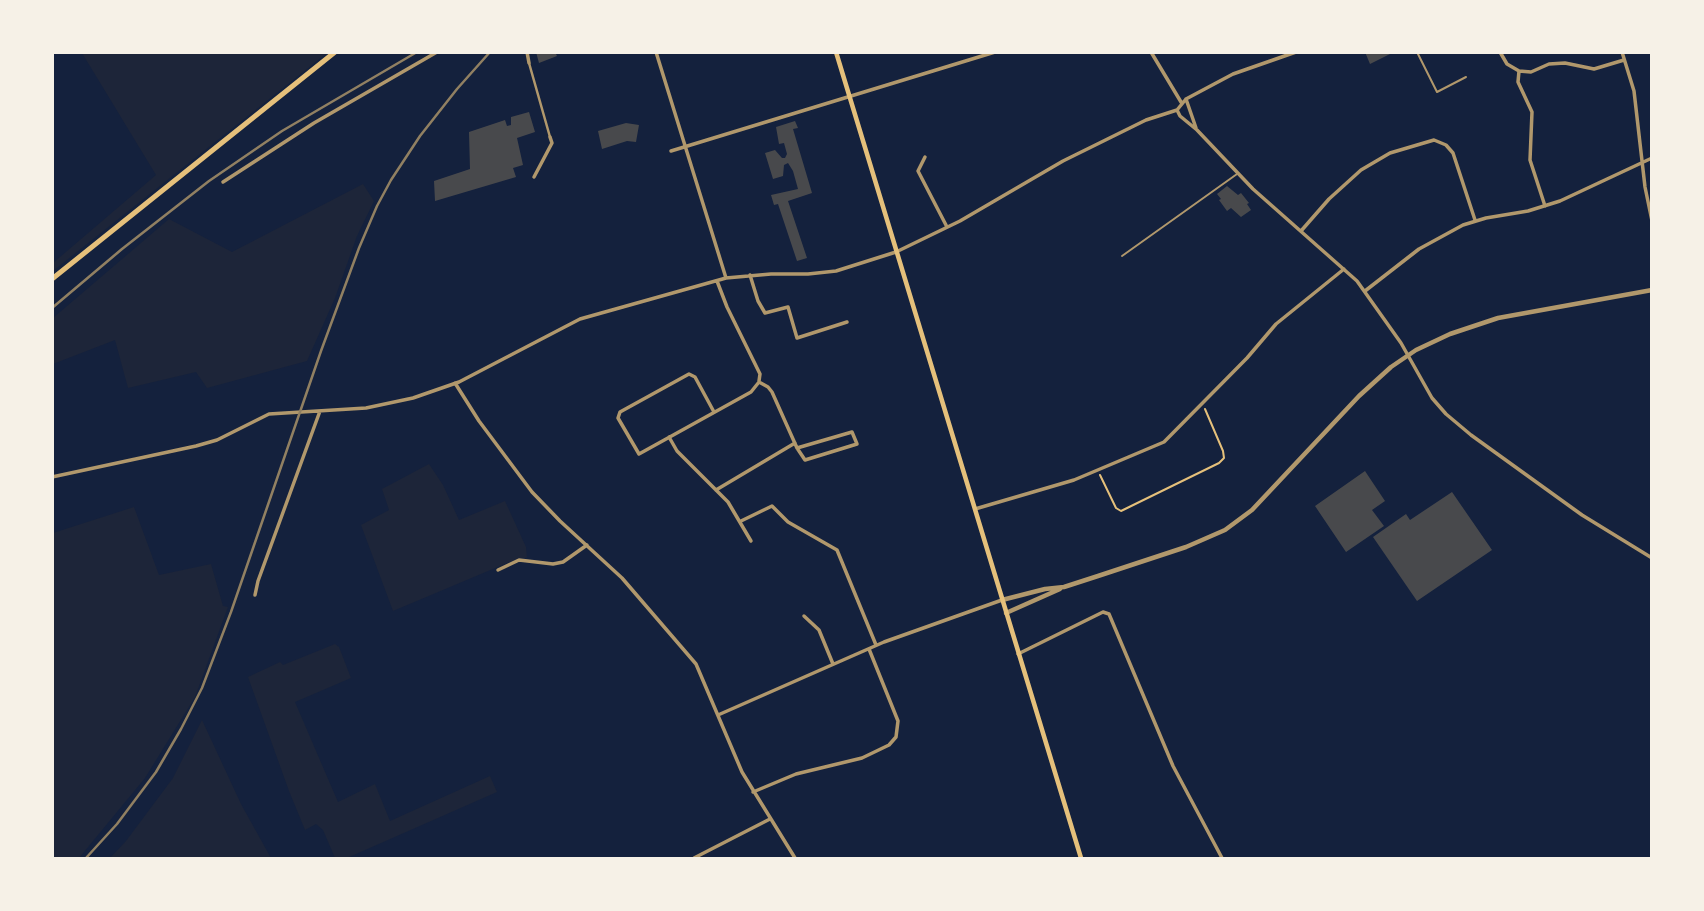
<!DOCTYPE html>
<html>
<head>
<meta charset="utf-8">
<style>
  body { margin:0 }
  #map { position:relative; width:1704px; height:911px; overflow:hidden; background:#14213d; font-family:"PT Sans Narrow",sans-serif }
  canvas { display:block }
  .frame { position:absolute; inset:0; border:54px solid #f6f1e7; pointer-events:none }
</style>
</head>
<body>
<div id="map">
<canvas width="1704" height="911"></canvas>
<div class="frame"></div>
</div>
<script>
const c = document.querySelector('canvas').getContext('2d');
c.lineJoin = 'round';
function fill(path, color) {
  c.fillStyle = color;
  c.fill(path, 'evenodd');
}
function toPath(rows) {
  const path = new Path2D();
  for (const r of rows) {
    path.moveTo(r[0], r[1]);
    for (let i = 2; i < r.length; i += 2) path.lineTo(r[i], r[i + 1]);
  }
  return path;
}
function trace(path, color, width, dash) {
  c.strokeStyle = color;
  c.lineWidth = width;
  c.lineCap = dash ? 'butt' : 'round';
  c.setLineDash(dash || []);
  c.stroke(path);
}
const green = toPath([
  [82,53,327,53,53,271,53,263,156,175],
  [363,184,374,201,357,236,335,298,307,361,207,388,196,372,128,388,115,340,53,364,53,318,169,219,232,252],
  [429,464,443,485,459,520,505,501,526,547,527,558,519,558,393,611,361,525,389,510,382,489],
  [134,507,159,575,211,564,223,606,228,607,195,697,145,778,79,858,53,858,53,533],
  [335,644,339,647,351,678,295,702,338,802,375,784,390,821,490,776,497,792,347,858,335,858,323,830,316,824,305,830,289,791,248,677,280,662,283,665],
  [202,720,241,804,271,858,110,858,126,841,173,778]
]);
const building = toPath([
  [536,52,555,52,557,56,539,63],
  [1365,52,1394,52,1370,64],
  [529,112,535,132,517,138,523,165,513,168,516,177,435,201,434,181,470,169,469,132,505,120,507,126,511,125,511,117],
  [795,121,798,128,793,129,812,193,788,201,807,258,797,261,778,204,774,205,771,195,798,189,793,171,788,163,784,165,783,176,773,179,765,153,775,150,782,158,785,158,787,154,784,143,779,144,776,127],
  [626,123,639,125,636,142,627,141,602,149,598,131],
  [1227,186,1238,195,1241,193,1249,203,1247,204,1251,210,1241,217,1231,208,1227,211,1219,200,1221,199,1217,194],
  [1365,471,1385,501,1372,510,1384,526,1346,552,1315,506],
  [1452,492,1492,550,1417,601,1373,537,1406,514,1410,520]
]);
const path = toPath([
  [1100,475,1116,508,1121,511,1219,463,1224,458,1223,451,1205,409]
]);
const service = toPath([
  [1417,52,1437,92,1466,77],
  [1122,256,1237,174]
]);
const pedestrian = toPath([
  [529,63,550,137]
]);
const minor = toPath([
  [527,52,529,63],
  [656,52,726,278],
  [1151,52,1181,102],
  [1500,52,1507,64,1519,71],
  [1622,52,1634,91,1645,187,1652,221],
  [1186,99,1196,128],
  [1177,110,1180,116,1197,130,1253,189,1357,281,1401,343,1432,398,1446,414,1471,435,1582,515,1652,558],
  [671,151,995,52],
  [925,157,918,171,947,227],
  [534,177,552,143,550,137],
  [223,182,314,123,437,52],
  [1545,206,1530,160,1532,112,1518,82,1519,71,1531,72,1549,64,1565,63,1594,69,1624,60],
  [1301,231,1329,199,1361,170,1390,153,1434,140,1446,145,1453,153,1475,220],
  [750,275,758,301,765,313,788,307,797,338,847,322],
  [717,281,727,307,760,374,759,381],
  [1365,291,1419,249,1463,225,1486,218,1528,211,1560,201,1652,158],
  [759,382,768,387,772,392,797,448,805,460,857,444,852,432,797,448],
  [455,383,479,421,532,492,560,521,622,578,696,664,742,772,795,858],
  [714,412,695,377,689,374,620,412,618,418,639,454,751,392,759,382],
  [669,437,677,451,728,502,751,541],
  [52,477,196,446,217,440,269,414,366,408,413,398,459,382,580,319,726,278,771,274,808,274,836,271,896,252,960,221,1063,161,1146,120,1177,110,1186,99,1233,74,1296,52],
  [716,490,795,443],
  [975,509,1074,480,1164,442,1247,358,1276,324,1344,269],
  [741,521,772,506,788,522,837,550,876,645],
  [498,570,519,560,553,564,563,562,587,545],
  [255,595,258,581,320,411],
  [804,616,819,630,833,664],
  [1018,654,1103,612,1109,614,1173,766,1222,858],
  [718,715,884,642,1002,600],
  [753,792,796,774,862,758,889,745,896,737,898,721,869,649],
  [694,858,770,819]
]);
const tertiary = toPath([
  [1002,600,1045,589,1064,587,1098,576,1186,547,1225,530,1252,510,1359,396,1391,367,1416,350,1450,334,1498,318,1652,290],
  [1006,613,1060,589]
]);
const secondary = toPath([
  [836,52,1081,858]
]);
const primary = toPath([
  [52,279,335,52]
]);
const rail = toPath([
  [52,308,122,249,209,181,282,131,417,52],
  [86,858,117,824,156,772,181,729,202,688,231,612,321,351,359,248,377,206,391,180,420,136,457,89,490,52]
]);
fill(green, '#1d2539');
fill(building, '#48494c');
trace(path, '#e5c07b', 2);
trace(service, '#b1986c', 2);
trace(pedestrian, '#b1986c', 2.5);
trace(minor, '#b1986c', 3.5);
trace(tertiary, '#b1986c', 4.5);
trace(secondary, '#e5c07b', 4.5);
trace(primary, '#e5c07b', 5);
trace(rail, '#918062', 2.5);
</script>
</body>
</html>
